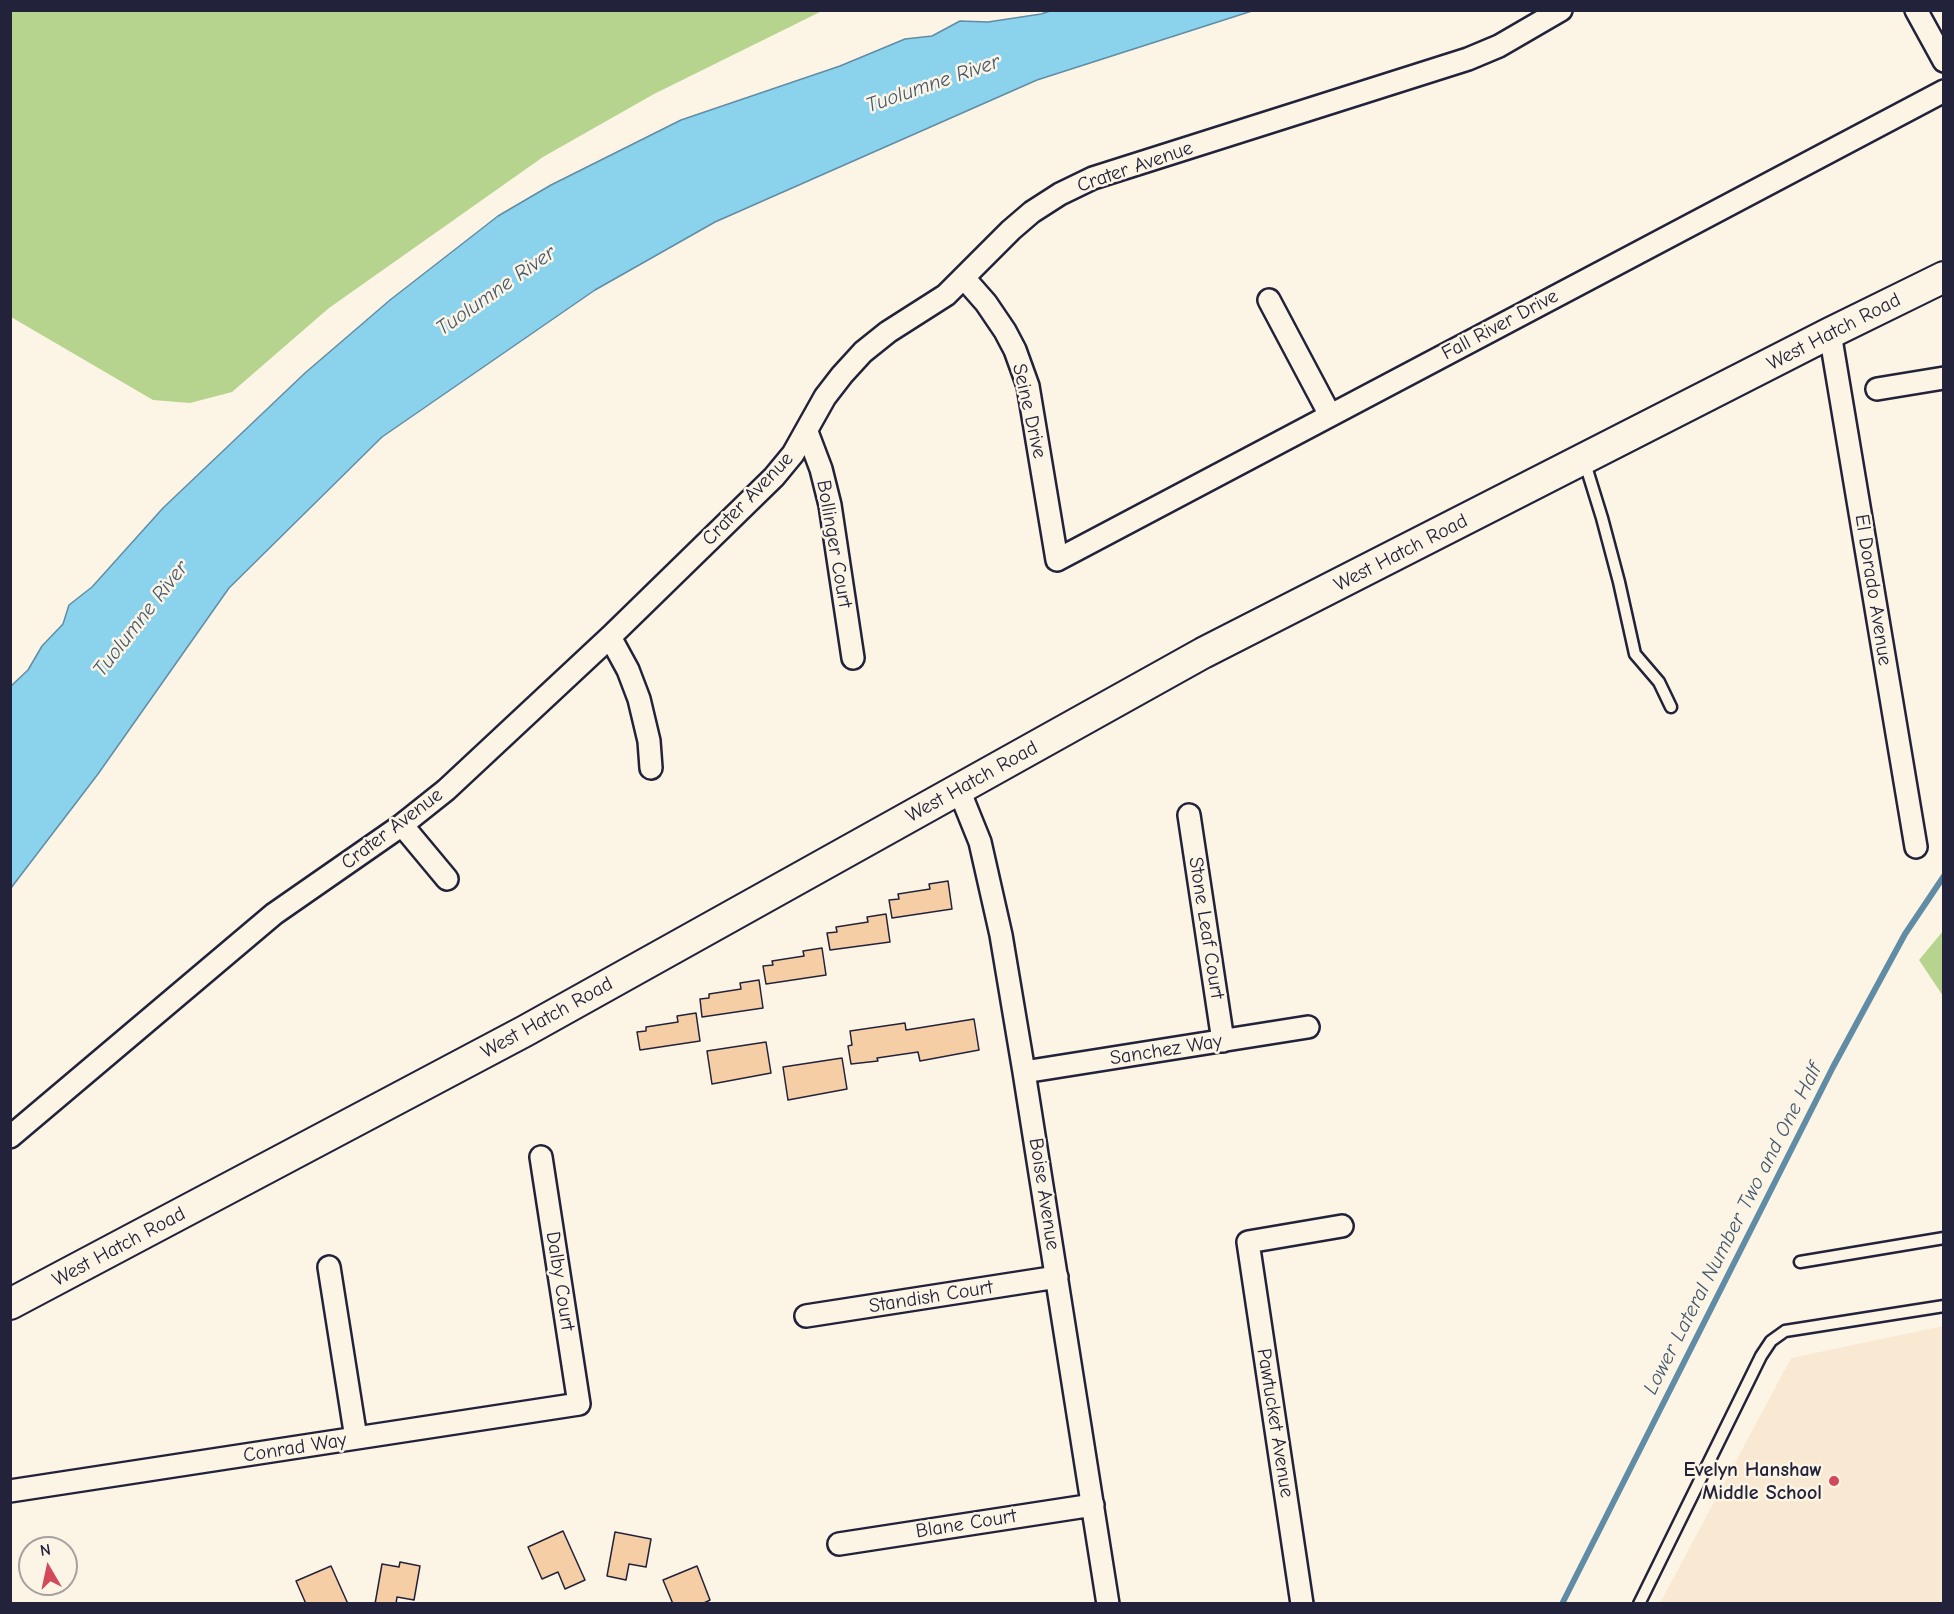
<!DOCTYPE html>
<html>
<head>
<meta charset="utf-8">
<style>
  body { margin:0 }
  #map { position:relative; width:1954px; height:1614px; overflow:hidden; background:#fcf5e5; font-family:"Comic Neue",sans-serif }
  canvas { display:block }
  .frame { position:absolute; inset:0; border:12px solid #22223b; pointer-events:none }
  .north { position:absolute; left:18px; top:1536px; width:60px; height:60px; box-sizing:border-box; background:#fcf5e5; border:2px solid #a5a1a1; border-radius:50%; rotate:351deg; font-size:16px; font-weight:700; line-height:24px; text-align:center; color:#22223b }
  .north::after { content:''; display:block; margin:auto; width:21px; height:27px; background:#d1495b; clip-path:polygon(50% 0,100% 100%,50% 72%,0 100%) }
</style>
</head>
<body>
<div id="map">
<canvas width="1954" height="1614"></canvas>
<div class="frame"></div>
<div class="north">N</div>
</div>
<script>
const c = document.querySelector('canvas').getContext('2d');
c.lineJoin = 'round';
function fill(path, color) {
  c.fillStyle = color;
  c.fill(path, 'evenodd');
}
function toPath(rows) {
  const path = new Path2D();
  for (const r of rows) {
    path.moveTo(r[0], r[1]);
    for (let i = 2; i < r.length; i += 2) path.lineTo(r[i], r[i + 1]);
  }
  return path;
}
function trace(path, color, width, dash) {
  c.strokeStyle = color;
  c.lineWidth = width;
  c.lineCap = dash ? 'butt' : 'round';
  c.setLineDash(dash || []);
  c.stroke(path);
}
function write(font, color, halo, rows, align = 'center') {
  c.font = font + ' "Comic Neue",sans-serif';
  c.lineWidth = 5;
  c.setLineDash([]);
  c.textBaseline = 'middle';
  c.strokeStyle = halo;
  c.fillStyle = color;
  for (const [text, x, y, turn = 0] of rows) {
    c.save();
    c.translate(x, y);
    c.rotate((+turn || 0) * Math.PI / 180);
    c.textAlign = isNaN(turn) ? turn : align;
    if (halo) c.strokeText(text, 0, 0);
    c.fillText(text, 0, 0);
    c.restore();
  }
}
const built = toPath([
  [1943,1326,1943,1603,1660,1603,1791,1358]
]);
const green = toPath([
  [11,10,822,10,822,11,654,94,543,157,329,308,232,392,190,403,153,400,11,317],
  [1943,931,1943,996,1919,960]
]);
const water = toPath([
  [1053,10,1252,11,1037,80,715,222,595,290,382,437,229,588,98,774,11,888,11,686,28,670,42,646,63,624,69,605,92,587,163,508,305,373,390,300,498,216,551,185,681,120,840,66,905,39,932,36,960,21,988,22,1041,14,1053,10]
]);
const stream = toPath([
  [1562,1604,1833,1067,1905,934,1944,876]
]);
const building = toPath([
  [948,881,952,909,892,918,889,900,899,899,898,894,930,889,929,884,948,881],
  [886,914,890,942,830,950,827,933,837,932,836,927,868,922,867,917,886,914],
  [822,948,826,975,766,984,763,966,773,965,772,961,804,956,803,951,822,948],
  [759,980,763,1008,702,1017,700,999,709,998,709,994,741,989,740,983,759,980],
  [696,1013,700,1041,640,1050,637,1032,646,1031,646,1027,678,1022,677,1016,696,1013],
  [974,1019,979,1050,920,1061,918,1052,877,1058,878,1061,851,1064,848,1046,852,1045,850,1031,905,1023,906,1030,974,1019],
  [766,1042,771,1073,712,1084,707,1051,766,1042],
  [842,1058,847,1089,788,1100,783,1067,842,1058],
  [563,1531,585,1580,565,1589,558,1572,542,1579,528,1547,563,1531],
  [615,1532,651,1539,646,1567,629,1564,626,1580,607,1576,615,1532],
  [400,1562,420,1566,414,1600,397,1597,396,1604,375,1604,382,1564,399,1567,400,1562],
  [331,1566,348,1604,306,1604,296,1581,331,1566],
  [697,1566,710,1600,702,1604,673,1604,663,1580,697,1566]
]);
const lane = toPath([
  [1584,460,1602,518,1619,582,1635,654,1659,682,1671,707],
  [1800,1262,1944,1238],
  [1639,1604,1761,1356,1771,1341,1785,1331,1944,1306]
]);
const street = toPath([
  [1916,10,1944,61],
  [964,278,986,303,1005,331,1015,350,1028,386,1057,560,1944,91],
  [1269,300,1330,415],
  [1830,333,1916,847],
  [1877,389,1944,378],
  [807,432,821,469,830,505,853,658],
  [610,637,628,670,639,699,649,741,651,768],
  [959,790,980,842,1001,935,1024,1072,1108,1604],
  [1189,815,1223,1041],
  [402,825,447,879],
  [1024,1072,1308,1027],
  [10,1137,274,914,402,825,446,790,610,637,774,477,793,454,825,397,842,375,863,352,888,332,946,295,1011,230,1032,212,1060,194,1093,178,1468,59,1499,46,1561,10],
  [329,1267,356,1438],
  [806,1316,1057,1277],
  [10,1491,579,1404,541,1157],
  [839,1544,1093,1505],
  [1302,1604,1248,1242,1342,1226]
]);
const secondary = toPath([
  [10,1304,525,1031,1203,653,1830,333,1944,277]
]);
const markers = [
  [1834,1481,6,"#d1495b"]
];
const streetNames = [
  ["Crater Avenue",1135,167,-19],
  ["Fall River Drive",1500,325,-28],
  ["West Hatch Road",1834,332,-27],
  ["Seine Drive",1029,411,77],
  ["Crater Avenue",748,499,-46],
  ["Bollinger Court",834,544,80],
  ["West Hatch Road",1401,553,-27],
  ["El Dorado Avenue",1873,590,81],
  ["West Hatch Road",972,782,-29],
  ["Crater Avenue",392,829,-37],
  ["Stone Leaf Court",1206,928,81],
  ["West Hatch Road",547,1018,-29],
  ["Sanchez Way",1166,1050,-9],
  ["Boise Avenue",1044,1194,81],
  ["West Hatch Road",119,1247,-28],
  ["Dalby Court",560,1281,81],
  ["Standish Court",931,1297,-9],
  ["Pawtucket Avenue",1275,1423,81],
  ["Conrad Way",295,1448,-9],
  ["Blane Court",966,1524,-9]
];
const poiNames = [
  ["Evelyn Hanshaw",1822,1470],
  ["Middle School",1822,1493]
];
const waterNames = [
  ["Tuolumne River",933,84,-19],
  ["Tuolumne River",496,291,-35],
  ["Tuolumne River",141,619,-52],
  ["Lower Lateral Number Two and One Half",1733,1229,-63]
];
fill(built, '#fae9d2');
fill(green, '#b6d48d');
fill(water, '#8bd2ec');
trace(water, '#618ca5', 1.5);
trace(stream, '#618ca5', 6);
fill(building, '#f6cea5');
trace(building, '#22223b', 1.5);
trace(lane, '#22223b', 15);
trace(street, '#22223b', 26);
trace(secondary, '#22223b', 34);
trace(lane, '#fcf5e5', 10);
trace(street, '#fcf5e5', 21);
trace(secondary, '#fcf5e5', 30);
for (const [x, y, r, color] of markers) {
  const dot = new Path2D();
  dot.arc(x, y, r, 0, 2 * Math.PI);
  c.fillStyle = color;
  c.fill(dot);
  trace(dot, '#fcf5e5', 2);
}
write('20px', '#22223b', '#fcf5e5', streetNames);
write('bold 20px', '#22223b', '#fcf5e5', poiNames, 'right');
write('italic 21px', '#425770', '#fcf5e5', waterNames);
</script>
</body>
</html>
